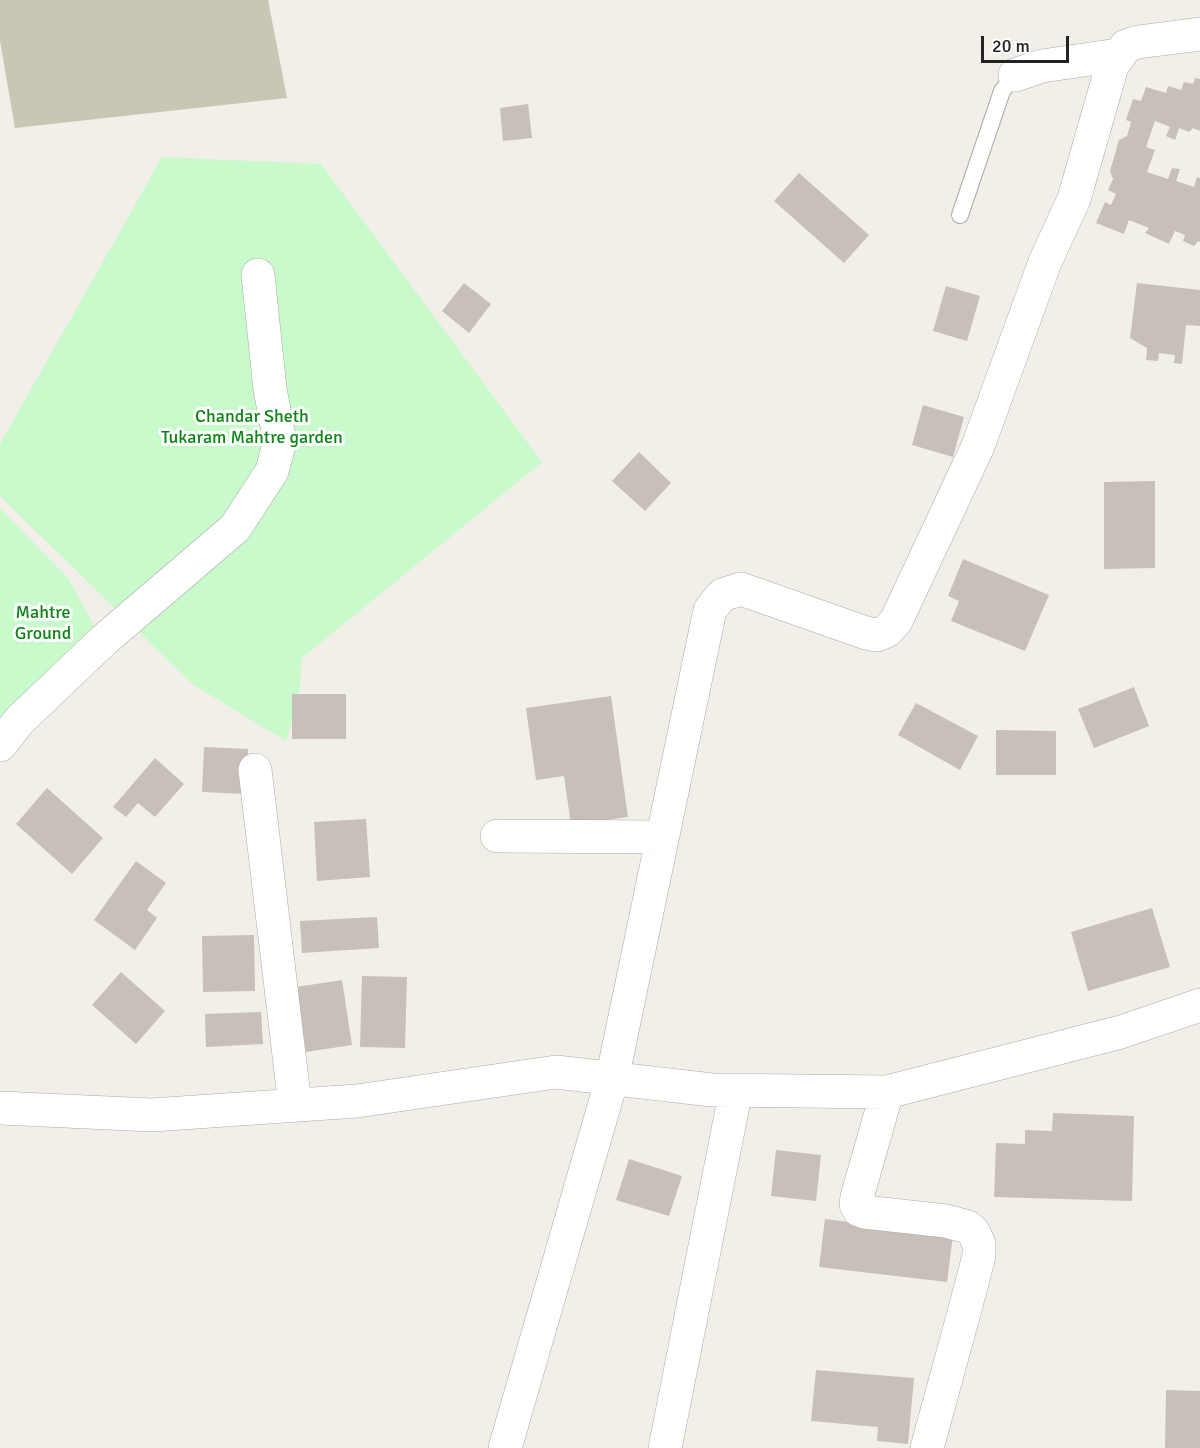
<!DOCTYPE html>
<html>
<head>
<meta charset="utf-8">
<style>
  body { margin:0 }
  #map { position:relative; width:1200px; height:1448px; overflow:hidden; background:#f2efe9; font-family:Signika,sans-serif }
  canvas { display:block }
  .scale { position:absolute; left:981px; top:36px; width:88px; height:27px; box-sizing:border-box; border:3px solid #222; border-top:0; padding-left:8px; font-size:18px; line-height:21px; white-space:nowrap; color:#222; -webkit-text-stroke:4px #fff; paint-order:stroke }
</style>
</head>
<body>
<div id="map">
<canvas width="1200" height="1448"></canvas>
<div class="scale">20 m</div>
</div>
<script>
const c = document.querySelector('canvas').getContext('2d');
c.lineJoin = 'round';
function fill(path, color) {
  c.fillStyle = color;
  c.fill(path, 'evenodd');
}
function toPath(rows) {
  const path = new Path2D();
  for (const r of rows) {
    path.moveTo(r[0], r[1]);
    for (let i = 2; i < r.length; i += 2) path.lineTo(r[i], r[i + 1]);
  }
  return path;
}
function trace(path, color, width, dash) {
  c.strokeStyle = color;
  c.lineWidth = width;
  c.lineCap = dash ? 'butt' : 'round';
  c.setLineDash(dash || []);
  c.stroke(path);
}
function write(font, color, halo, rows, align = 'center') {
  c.font = font + ' Signika,sans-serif';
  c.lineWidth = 6;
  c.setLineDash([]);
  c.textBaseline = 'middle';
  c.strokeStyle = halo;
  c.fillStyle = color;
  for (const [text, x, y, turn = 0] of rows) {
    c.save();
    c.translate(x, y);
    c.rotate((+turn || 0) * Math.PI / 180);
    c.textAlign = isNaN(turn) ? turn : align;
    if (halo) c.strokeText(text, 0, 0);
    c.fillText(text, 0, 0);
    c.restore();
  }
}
const construction = toPath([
  [0,0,268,0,287,98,15,128,0,41]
]);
const park = toPath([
  [162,157,321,164,542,462,302,658,299,695,286,741,192,684,0,496,0,444],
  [0,508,68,578,97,631,0,735]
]);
const building = toPath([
  [1195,78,1200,79,1200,131,1193,128,1189,132,1179,128,1175,140,1166,136,1170,127,1155,121,1146,147,1155,150,1147,172,1168,179,1172,168,1180,169,1176,181,1194,187,1197,177,1200,178,1200,242,1198,241,1194,246,1183,241,1185,235,1175,231,1169,244,1145,233,1149,228,1129,220,1124,234,1096,223,1105,202,1111,205,1116,194,1108,190,1113,179,1110,171,1119,140,1127,136,1131,122,1126,120,1133,99,1141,101,1146,87,1166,93,1168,86,1181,90,1184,82,1193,84],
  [528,104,532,138,503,141,500,108],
  [799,173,869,235,844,263,774,201],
  [464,283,491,304,469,333,442,311],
  [1137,283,1200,290,1200,326,1186,325,1182,364,1174,363,1175,355,1159,353,1158,361,1146,360,1147,348,1130,338],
  [946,286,980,296,967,341,933,331],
  [923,405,964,417,953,457,912,445],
  [639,452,671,483,645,511,612,481],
  [1155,481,1155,568,1104,569,1104,482],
  [963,559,1049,595,1025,651,951,621,959,601,948,596],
  [1134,687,1149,726,1094,748,1078,709],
  [292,694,346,694,346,739,292,739],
  [611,696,628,817,571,825,564,776,536,780,526,708],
  [916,703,978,736,960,770,898,735],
  [996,730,1056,731,1056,775,996,775],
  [204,747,248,749,247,794,202,792],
  [155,758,184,784,155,817,138,803,126,817,113,807],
  [47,788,103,838,72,874,16,824],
  [366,819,370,877,317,881,314,822],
  [136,861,166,883,147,910,157,918,135,950,94,920],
  [1152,908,1170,967,1088,991,1071,932],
  [377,917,379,948,302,953,300,921],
  [254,935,255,991,203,992,202,936],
  [121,972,165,1011,136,1044,92,1005],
  [362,976,407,977,405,1048,360,1047],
  [342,980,352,1045,306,1052,296,987],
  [261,1012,263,1044,206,1047,205,1014],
  [1053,1113,1134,1116,1132,1201,994,1197,996,1143,1025,1144,1025,1130,1052,1131],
  [776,1150,821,1155,816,1201,771,1196],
  [629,1159,682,1176,669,1216,616,1200],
  [825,1219,953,1235,947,1282,819,1267],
  [816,1370,914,1378,908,1444,877,1441,878,1427,811,1421],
  [1166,1390,1200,1391,1200,1448,1165,1448]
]);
const lane = toPath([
  [960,215,1002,91,1015,75]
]);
const street = toPath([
  [1015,75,1042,66,1118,55],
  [0,745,20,720,104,640,235,528,272,471,280,441,270,389,258,275],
  [255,770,295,1105],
  [497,836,662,837],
  [887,1092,857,1197,856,1204,859,1210,864,1212,946,1221,968,1227,974,1233,979,1244,979,1256,965,1309,927,1448],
  [0,1108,152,1115,357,1101,556,1072,712,1090,887,1092,1121,1032,1200,1005],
  [505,1448,612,1079,710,610,722,595,741,589,866,633,877,635,887,631,896,621,978,446,1045,262,1074,199,1112,66,1126,46,1138,42,1200,34],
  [665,1448,736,1090]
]);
const parkNames = [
  ["Chandar Sheth",252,417],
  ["Tukaram Mahtre garden",252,438],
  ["Mahtre",43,613],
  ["Ground",43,634]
];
fill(construction, '#c7c7b4');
fill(park, '#c8facc');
fill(building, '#c7bfb8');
trace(lane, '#a9a9a9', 18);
trace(street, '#a9a9a9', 34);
trace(lane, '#fff', 16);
trace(street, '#fff', 33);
write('18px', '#0c8416', '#fff', parkNames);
</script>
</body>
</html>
